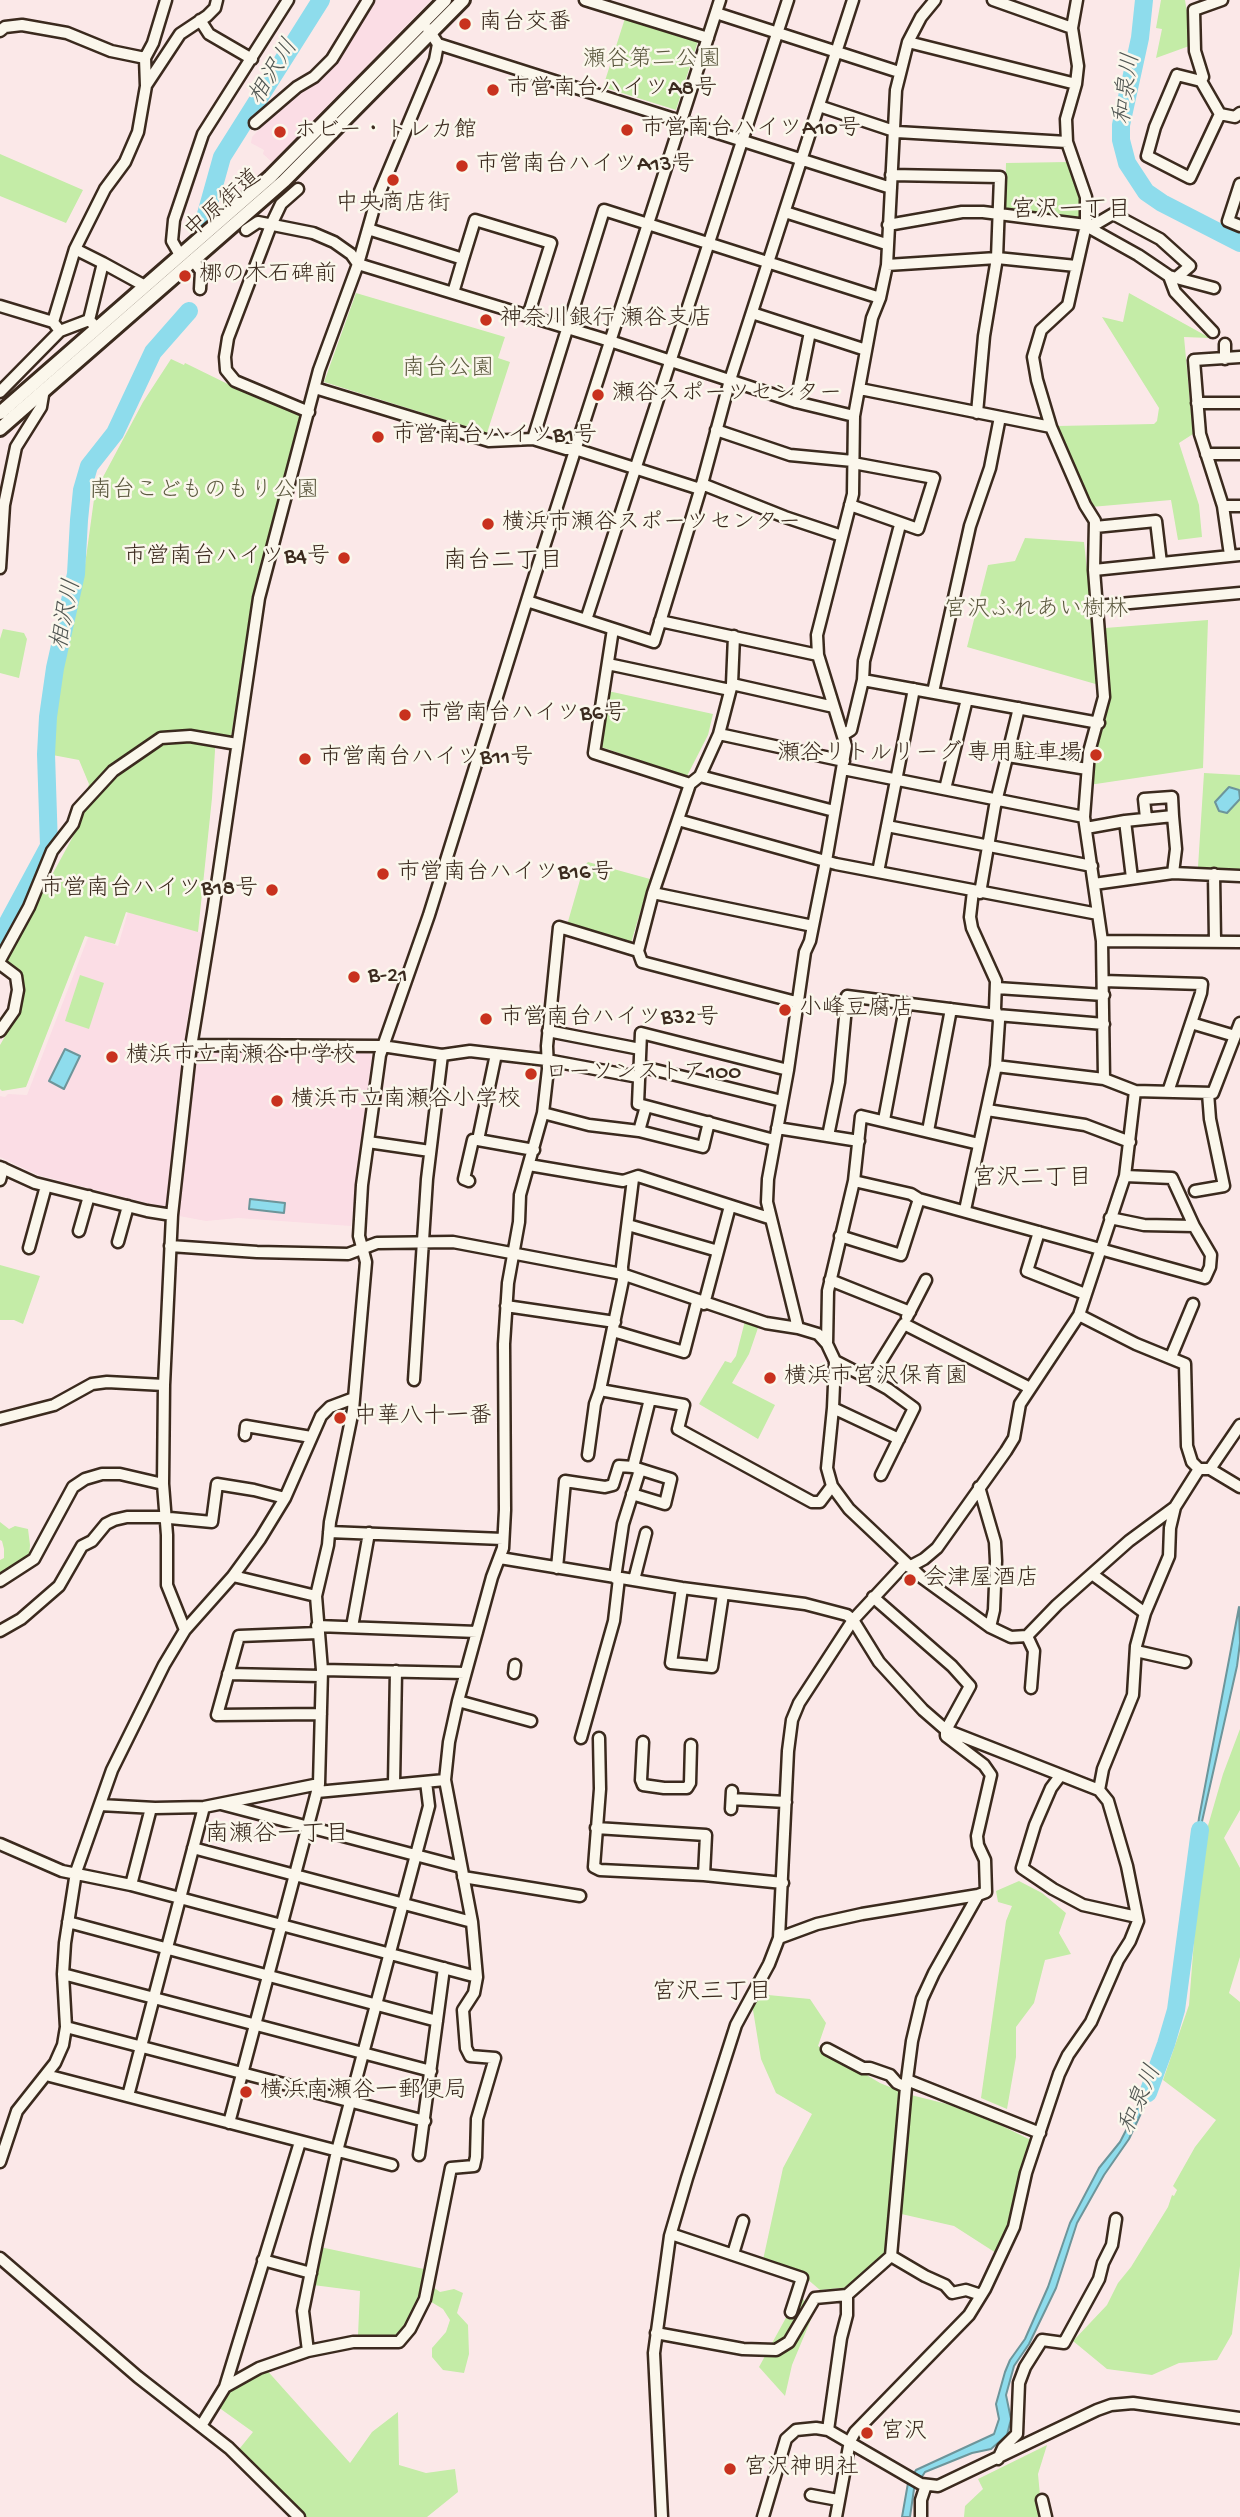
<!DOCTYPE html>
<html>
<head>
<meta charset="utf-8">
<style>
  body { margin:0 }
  canvas { display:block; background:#fbe8e8 }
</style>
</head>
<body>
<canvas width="1240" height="2517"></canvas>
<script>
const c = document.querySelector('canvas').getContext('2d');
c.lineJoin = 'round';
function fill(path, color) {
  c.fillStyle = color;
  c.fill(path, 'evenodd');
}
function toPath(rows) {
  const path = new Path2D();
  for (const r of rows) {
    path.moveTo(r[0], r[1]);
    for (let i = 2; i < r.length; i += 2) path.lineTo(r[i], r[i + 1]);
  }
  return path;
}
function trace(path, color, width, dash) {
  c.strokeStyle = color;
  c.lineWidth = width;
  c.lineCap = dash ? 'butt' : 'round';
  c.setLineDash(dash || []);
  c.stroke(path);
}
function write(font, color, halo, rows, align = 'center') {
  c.font = font + ' "Gochi Hand","Klee One",sans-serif';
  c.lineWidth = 5;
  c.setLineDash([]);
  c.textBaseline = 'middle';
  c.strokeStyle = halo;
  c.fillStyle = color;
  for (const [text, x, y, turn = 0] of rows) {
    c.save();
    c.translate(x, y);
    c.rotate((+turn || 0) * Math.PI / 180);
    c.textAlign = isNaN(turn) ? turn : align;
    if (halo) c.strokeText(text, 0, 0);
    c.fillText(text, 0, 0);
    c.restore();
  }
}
const built = toPath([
  [371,0,431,0,272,162,263,154,264,150,251,143,252,137,281,107,314,79],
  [128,912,203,933,187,1021,167,1208,38,1175,0,1157,0,1096,5,1097,8,1094,27,1095,89,935,118,946],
  [195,1052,369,1052,372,1056,351,1226,238,1218,206,1221,179,1216,176,1212]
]);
const green = toPath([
  [1161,0,1185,0,1192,45,1156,58,1162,29,1156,28],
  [627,12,700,35,676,110,603,87],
  [0,154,83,190,66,223,0,196],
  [1069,162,1082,198,1081,224,1005,209,1006,163],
  [356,293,505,337,498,358,510,362,487,433,324,382],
  [1129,293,1210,338,1184,337,1193,434,1179,443,1199,505,1202,537,1178,540,1171,500,1091,507,1065,449,1058,426,1154,424,1157,421,1159,408,1102,317,1123,322],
  [171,359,184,365,185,363,238,389,305,414,278,517,253,599,231,737,216,735,212,798,198,932,126,912,115,944,85,936,26,1087,2,1091,0,1089,0,1045,21,1009,25,989,21,971,5,961,76,831,89,784,79,760,42,753,62,634,85,565,95,492,143,402],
  [1025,538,1084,542,1099,685,967,647,988,565,1015,561],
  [1208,620,1203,768,1089,785,1091,761,1099,763,1102,750,1094,747,1108,688,1105,628],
  [3,629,24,633,27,639,19,678,0,673,0,639],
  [608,691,713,714,708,735,687,776,595,745],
  [1204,773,1240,775,1240,871,1198,867],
  [588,862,650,879,631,943,567,925,584,866],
  [80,975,104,983,89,1029,65,1021],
  [0,1265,40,1276,23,1324,14,1320,0,1320],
  [745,1321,759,1325,749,1354,732,1383,775,1405,758,1439,699,1404,725,1361,731,1363,736,1356],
  [0,1522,9,1529,15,1526,28,1529,30,1545,29,1557,0,1574,0,1560,4,1558,4,1549,2,1541,0,1540],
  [1240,1729,1240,1810,1224,1838,1240,1868,1240,1957,1229,1993,1240,2002,1240,2266,1232,2334,1217,2360,1179,2363,1152,2375,1107,2369,1073,2341,1107,2305,1118,2283,1131,2267,1168,2207,1172,2195,1174,2196,1177,2190,1173,2186,1195,2147,1216,2120,1163,2080,1189,2005,1199,1877,1205,1836,1223,1774],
  [1019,1881,1042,1893,1066,1913,1059,1933,1071,1954,1045,1960,1034,2003,1016,2027,1016,2057,1007,2109,981,2098,1006,1921,1012,1906,998,1902,996,1891],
  [768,1995,810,1999,826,2023,818,2046,880,2083,907,2094,947,2104,992,2121,1035,2142,1008,2230,996,2253,954,2226,897,2213,884,2259,850,2287,820,2290,806,2278,763,2260,783,2168,812,2114,776,2093,761,2059,752,2004],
  [320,2247,424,2269,420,2293,404,2325,395,2336,358,2335,360,2291,313,2285],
  [433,2287,440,2292,454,2289,463,2293,457,2313,468,2325,469,2354,464,2373,443,2370,432,2357,432,2348,446,2332,450,2320,443,2309,428,2300],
  [800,2292,812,2317,792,2365,785,2396,759,2367],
  [264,2367,350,2463,372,2432,398,2412,399,2465,426,2473,455,2469,458,2492,427,2517,299,2517,236,2453,253,2432,218,2407,224,2395],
  [1047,2445,1038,2474,1042,2517,964,2517,965,2506,983,2489,978,2479]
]);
const water = toPath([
  [1229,787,1239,790,1240,799,1227,813,1219,811,1215,802,1229,787],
  [65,1049,80,1056,64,1089,49,1081,65,1049],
  [250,1199,285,1203,284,1213,249,1209,250,1199],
  [1239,1607,1240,1643,1237,1666,1194,1857,1199,1818,1239,1607],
  [1157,2070,1150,2094,1129,2139,1104,2175,1077,2223,1056,2288,1029,2344,1014,2366,1006,2395,1011,2419,1007,2435,991,2449,972,2453,925,2472,914,2489,910,2517,902,2517,908,2483,916,2470,994,2434,999,2419,996,2404,1005,2372,1010,2360,1025,2339,1048,2287,1070,2223,1099,2168,1120,2142,1157,2070]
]);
const river = toPath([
  [1144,0,1140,38,1121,125,1121,140,1127,163,1146,192,1162,203,1240,243],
  [203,225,222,157,321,0],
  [0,937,49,846,46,754,48,717,55,668,76,574,79,520,82,490,89,466,115,433,153,352,189,311],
  [1148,2093,1166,2044,1176,2010,1200,1830]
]);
const minor = toPath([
  [585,0,708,38],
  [993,0,1072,28],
  [1077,0,1072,28,1078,66,1076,84,1066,119,1067,142,1086,197,1086,225,1068,305,1041,330,1033,357,1037,380,1051,427,1085,505,1095,521,1094,570,1104,697,1089,752,1084,817,1102,941,1104,1079],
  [716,13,899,72],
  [200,20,209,34,252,59],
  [0,31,5,27,22,25,67,33,111,51,145,58],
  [908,42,1076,84],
  [438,44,891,188],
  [1177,75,1201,81,1220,114,1190,178,1147,156,1155,127,1177,75],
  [1201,81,1203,77,1195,51,1194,10,1222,0],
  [147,84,180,34,207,16,215,8,217,0],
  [819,106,897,132,1067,142],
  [1220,114,1235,117,1240,113],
  [255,123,297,87,314,77,332,59,368,0],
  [891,175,1000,177,997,258,984,336,977,413],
  [1240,184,1228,221,1240,226],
  [298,189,281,204,271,225,228,338,225,357,226,370,235,381,309,412],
  [785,212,886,244],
  [888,225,962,212,983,212,1086,225,1096,224,1113,214,1160,239,1190,266,1176,278],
  [1086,226,1138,255,1169,276],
  [368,229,463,259,453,293],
  [246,230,258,222,313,233,334,242,351,254,358,264,610,341,796,402,854,416],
  [75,249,103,263,89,320,97,328],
  [180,255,172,241,174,220,203,134,288,0],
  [463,259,475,220,551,243,528,316],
  [193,260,201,271,200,289],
  [103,263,145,286],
  [887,265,997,258,1076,266],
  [0,306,53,322],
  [752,313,866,350],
  [60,331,89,320],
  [1213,332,1175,292,1169,276,1214,288],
  [1225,344,1225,359],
  [315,388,489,441,533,439,566,449,575,449,700,489],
  [860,389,1051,427],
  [0,392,60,331,53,322,75,249,105,189,125,162,138,132,146,86,145,58,153,43,166,0],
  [796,402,810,332],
  [1197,403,1240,403],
  [716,430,790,455,853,461],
  [533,439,604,210,880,298],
  [1206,454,1240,454],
  [702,484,785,517,842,536],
  [850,505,918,529,934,478,853,463],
  [1223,506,1240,506],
  [1095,527,1156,521,1161,563],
  [1230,555,1223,506,1200,434,1194,360,1240,357],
  [0,568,4,505,16,447,41,407,44,389],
  [1094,570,1240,555],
  [527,601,654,642,702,484,730,380,853,0],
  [1097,606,1240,593],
  [586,620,788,0],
  [660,621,818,655],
  [613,629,594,753,690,784],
  [608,664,730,690],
  [863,680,1099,723],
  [732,684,834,707],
  [933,692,970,526,990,468,1000,417],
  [719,734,844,761],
  [843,735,851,730,863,680,864,661,900,525],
  [1008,756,1087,769],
  [843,769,1084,817],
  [700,776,834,811],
  [945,789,967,699],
  [1146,818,1144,799,1172,797,1173,816],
  [678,820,836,864,1098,914],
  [1125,821,1132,878],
  [887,826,1092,866],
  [1086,828,1125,821,1173,816,1176,849,1173,873],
  [878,872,914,689],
  [1214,874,1215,941],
  [1094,884,1173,873,1240,876],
  [653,893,813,926],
  [980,893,995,806,1019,708],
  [1102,941,1240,942],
  [638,951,653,893,690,784,700,776,719,734,732,684,734,636],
  [0,960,29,907,52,851,73,824,78,809,113,771,161,738,190,736,237,744],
  [0,964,16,976,18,990,14,1011,0,1031],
  [1103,981,1202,984,1201,993,1168,1092],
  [997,988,1104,995],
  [1191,1023,1235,1036],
  [548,1031,640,1049],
  [191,1045,382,1046,442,1055,470,1051,547,1060,638,1077],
  [496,1054,478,1140,534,1150],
  [639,1066,782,1101],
  [996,1066,1104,1079,1135,1091,1213,1093,1240,1023],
  [646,1106,774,1140],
  [987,1110,1085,1125,1130,1142],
  [543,1113,589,1125,639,1131,703,1147,709,1122],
  [884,1120,906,1003],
  [777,1128,859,1141],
  [639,1131,646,1106,638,1104,641,1033,788,1070],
  [928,1131,951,1009],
  [828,1136,839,1082,847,996,997,1015,1104,1024],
  [368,1142,430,1151],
  [529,1165,623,1181,638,1176,769,1218],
  [0,1167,35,1183,147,1211,172,1215,164,1385,163,1484,167,1535,167,1585,185,1630],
  [1125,1176,1172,1178,1194,1226],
  [0,1180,3,1168],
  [469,1181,464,1179,473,1140,478,1140],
  [854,1181,911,1194,919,1199,1205,1278,1210,1267,1211,1255,1194,1226,1144,1225,1110,1218],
  [1195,1191,1224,1186,1210,1119,1208,1093],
  [965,1210,996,1066,999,1021,995,1009,996,981,972,928,970,917,973,891],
  [172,1215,190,1053,213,912,259,598,319,370,358,264,376,201,435,60,438,44,428,29],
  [628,1225,718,1251],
  [79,1231,89,1196],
  [1039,1232,1027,1271,1085,1294],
  [840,1236,901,1255,919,1199],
  [118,1242,128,1206],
  [170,1246,257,1252,348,1254,377,1243,453,1242,622,1274,766,1323,798,1328,818,1334,827,1344,835,1361,833,1408,827,1468,832,1486,849,1509,921,1577,990,1627,1011,1637,1027,1636,1034,1651,1031,1688],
  [29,1248,46,1186],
  [830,1280,910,1312],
  [704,1304,730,1206],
  [506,1306,615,1322],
  [1079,1315,1136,1344,1185,1364,1187,1446,1192,1462,1199,1469],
  [907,1317,926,1280],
  [798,1328,767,1202,768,1179,788,1070,805,952,810,941,826,861,846,746,818,655,817,635,853,494,854,416,872,318,880,298,887,265,896,90,908,42,921,17,935,0],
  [613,1331,684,1352,697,1302],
  [827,1344,828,1291,854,1181,861,1116,979,1144],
  [1171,1357,1193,1304],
  [835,1361,870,1379,904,1324,1030,1388],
  [870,1379,888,1389,914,1408,881,1475],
  [414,1380,427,1179,442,1055],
  [600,1390,684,1405,678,1429,812,1502,820,1502,832,1486],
  [833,1408,899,1439],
  [0,1419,54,1405,92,1384,107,1382,164,1385],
  [1240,1425,1210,1469,1240,1487],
  [245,1435,246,1426,311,1437],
  [588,1455,595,1404,600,1390,623,1280,622,1267,633,1179],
  [633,1467,650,1399],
  [979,1487,995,1542,996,1561,994,1610,990,1627],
  [329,1532,503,1539],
  [500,1558,682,1588,805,1604,847,1615,853,1620,879,1662,923,1710,946,1730,1099,1790,1108,1801,1127,1866,1138,1921,1130,1941,1118,1960,1091,2022,1068,2055,1059,2074,1026,2173,1014,2227,985,2289,969,2315,855,2432,850,2441,836,2517],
  [909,1567,924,1559,937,1548,1006,1451,1014,1438,1020,1404,1079,1315,1125,1176,1135,1091],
  [557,1568,565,1481,605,1487,613,1485,619,1466,633,1467,671,1479,665,1504,632,1494],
  [1092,1574,1145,1613],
  [233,1576,316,1596],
  [615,1578,623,1524,640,1470],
  [634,1580,646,1533],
  [0,1581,34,1559,73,1487,85,1479,102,1474,120,1474,163,1484],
  [682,1588,671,1663,712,1667,723,1594],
  [873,1597,952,1666,970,1686,946,1730,946,1736,984,1765,991,1775,977,1836,978,1845,985,1860,986,1892,978,1895],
  [317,1626,477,1632],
  [352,1627,369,1533],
  [0,1631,21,1619,59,1586,82,1546,92,1541,106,1524,114,1520,127,1517,159,1517,212,1522,217,1484,254,1490,285,1498],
  [318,1633,239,1636,217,1715,321,1714],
  [1027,1636,1057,1605,1129,1541,1175,1507,1199,1469,1210,1469],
  [1136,1651,1185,1662],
  [322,1670,465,1673],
  [514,1673,515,1665],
  [228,1674,321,1676],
  [458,1701,531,1721],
  [581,1738,614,1621,619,1578],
  [599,1738,600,1789,594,1867,600,1870,704,1875,783,1883],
  [643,1742,641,1780,643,1785,664,1788,687,1788,690,1783,691,1745],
  [1060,1776,1051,1788,1035,1825,1022,1868,1053,1889,1083,1905,1137,1917],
  [394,1784,396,1671],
  [1099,1790,1103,1769,1133,1695,1136,1646,1145,1613,1169,1556,1170,1528,1175,1507],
  [317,1792,445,1780],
  [732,1799,786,1802],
  [221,1804,461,1867],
  [100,1805,155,1808,204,1807,319,1784],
  [731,1809,732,1791],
  [596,1828,706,1835,704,1875],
  [0,1844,62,1871,131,1885,477,1977],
  [193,1848,472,1922],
  [463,1877,580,1896],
  [131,1885,151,1808],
  [68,1922,437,2021],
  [779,1938,817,1924,862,1914,978,1895,934,1973,922,1999,912,2041,906,2087,897,2083,890,2075,870,2068,863,2068,827,2049],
  [63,1974,431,2071],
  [66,2027,425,2121],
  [46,2075,392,2165],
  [907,2080,1040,2133],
  [128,2096,204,1807],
  [229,2123,319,1784,322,1670,316,1596,328,1545,330,1522,353,1410,366,1262,359,1236,362,1185,380,1055,429,915,534,578,720,0],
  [419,2155,444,1968],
  [0,2162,17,2111,55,2063,63,2045,66,2027,63,1974,65,1943,76,1872,112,1770,164,1665,185,1630,233,1576,260,1539,285,1498,321,1416,330,1407,354,1398],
  [671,2234,802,2278,791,2312],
  [733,2254,743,2221],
  [891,2256,925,2276,945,2285,952,2293,966,2290,981,2295],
  [0,2258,138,2377,229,2448,299,2517],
  [263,2260,311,2273],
  [847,2295,891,2256,906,2087],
  [656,2333,743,2349,776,2350,789,2342,815,2298,847,2295,847,2315,841,2338,828,2430],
  [308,2351,303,2311,317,2242,337,2151,429,1806,426,1782],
  [225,2387,259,2368,308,2351,353,2342,399,2342,410,2329,425,2299,451,2168,474,2166,476,2157,477,2119,495,2058,470,2056,466,2048,463,2010,474,1993,477,1977,472,1922,445,1780,449,1742,458,1701,492,1577,503,1548,505,1510,504,1344,508,1283,519,1222,520,1195,543,1113,548,1069,547,1046,559,927,638,951,642,962,796,1002],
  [201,2426,225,2387,300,2142],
  [998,2459,1003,2448,1017,2434,1019,2383,1025,2367,1042,2340,1064,2343,1099,2279,1103,2263,1112,2245,1116,2219],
  [811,2495,838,2500],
  [1042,2500,1046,2517],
  [662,2517,654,2353,670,2236,687,2178,736,2025,769,1964,779,1938,788,1751,792,1720,799,1703,853,1620,906,1563],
  [763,2517,786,2439,796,2430,816,2428,828,2430,921,2484,938,2486,1097,2410,1111,2405,1133,2403,1240,2418],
  [921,2517,921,2500,926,2485]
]);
const major = toPath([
  [0,413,270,177,445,0],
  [0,429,284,181,463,0]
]);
const markers = [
  [465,24,7,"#c8321e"],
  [493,90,7,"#c8321e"],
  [627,130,7,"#c8321e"],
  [280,132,7,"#c8321e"],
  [462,166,7,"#c8321e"],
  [393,180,7,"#c8321e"],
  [185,276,7,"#c8321e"],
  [486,320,7,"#c8321e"],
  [598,395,7,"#c8321e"],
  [378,437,7,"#c8321e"],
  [488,524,7,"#c8321e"],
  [344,558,7,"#c8321e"],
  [405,715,7,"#c8321e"],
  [1096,755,7,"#c8321e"],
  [305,759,7,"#c8321e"],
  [383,874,7,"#c8321e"],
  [272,890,7,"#c8321e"],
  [354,977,7,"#c8321e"],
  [785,1010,7,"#c8321e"],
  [486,1019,7,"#c8321e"],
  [112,1057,7,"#c8321e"],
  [531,1074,7,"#c8321e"],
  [277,1101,7,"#c8321e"],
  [770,1378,7,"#c8321e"],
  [340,1418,7,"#c8321e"],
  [910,1580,7,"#c8321e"],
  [246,2092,7,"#c8321e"],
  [867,2433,7,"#c8321e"],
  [730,2469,7,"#c8321e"]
];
const poiNames = [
  ["南台交番",479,24],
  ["市営南台ハイツA8号",507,90],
  ["市営南台ハイツA10号",641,130],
  ["ホビー・トレカ館",294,132],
  ["市営南台ハイツA13号",476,166],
  ["中央商店街",393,205,"center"],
  ["梛の木石碑前",199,276],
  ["神奈川銀行 瀬谷支店",500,320],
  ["瀬谷スポーツセンター",612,395],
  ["市営南台ハイツB1号",392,437],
  ["横浜市瀬谷スポーツセンター",502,524],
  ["市営南台ハイツB4号",330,558,"right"],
  ["市営南台ハイツB6号",419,715],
  ["瀬谷リトルリーグ 専用駐車場",1082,755,"right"],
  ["市営南台ハイツB11号",319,759],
  ["市営南台ハイツB16号",397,874],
  ["市営南台ハイツB18号",258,890,"right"],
  ["B-21",368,977],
  ["小峰豆腐店",799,1010],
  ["市営南台ハイツB32号",500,1019],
  ["横浜市立南瀬谷中学校",126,1057],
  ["ローソンストア100",545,1074],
  ["横浜市立南瀬谷小学校",291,1101],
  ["横浜市宮沢保育園",784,1378],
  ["中華八十一番",354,1418],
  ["会津屋酒店",924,1580],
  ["横浜南瀬谷一郵便局",260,2092],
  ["宮沢",881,2433],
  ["宮沢神明社",744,2469]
];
const parkNames = [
  ["瀬谷第二公園",652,61],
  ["南台公園",448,370],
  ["南台こどものもり公園",204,492],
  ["宮沢ふれあい樹林",1036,611]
];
const streetNames = [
  ["中原街道",224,205,-41]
];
const waterNames = [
  ["相沢川",275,73,-58],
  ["和泉川",1129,89,-82],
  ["相沢川",68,615,-79],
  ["和泉川",1142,2100,-66]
];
const neighbourhoodNames = [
  ["宮沢一丁目",1071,212],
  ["南台二丁目",503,563],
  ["宮沢二丁目",1032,1180],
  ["南瀬谷一丁目",277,1836],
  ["宮沢三丁目",712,1994]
];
fill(built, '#fbdde5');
fill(green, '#c4eca7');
fill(water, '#8edcec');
trace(water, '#6d959a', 2);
trace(river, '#8edcec', 18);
trace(minor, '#3b2a1e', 15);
trace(major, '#3b2a1e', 18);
trace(minor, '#fbf7ec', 10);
trace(major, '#fbf7ec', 12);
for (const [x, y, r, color] of markers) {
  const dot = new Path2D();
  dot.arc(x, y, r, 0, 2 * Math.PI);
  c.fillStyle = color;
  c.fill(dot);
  trace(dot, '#fbf7ec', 2.5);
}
write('23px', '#3b2a1e', '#fbf7ec', poiNames, 'left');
write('23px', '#5d5a40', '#fbf7ec', parkNames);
write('23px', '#3b2a1e', '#fbf7ec', streetNames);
write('italic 24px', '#505652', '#fbf7ec', waterNames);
write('24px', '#3b2a1e', '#fbf7ec', neighbourhoodNames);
</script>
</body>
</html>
